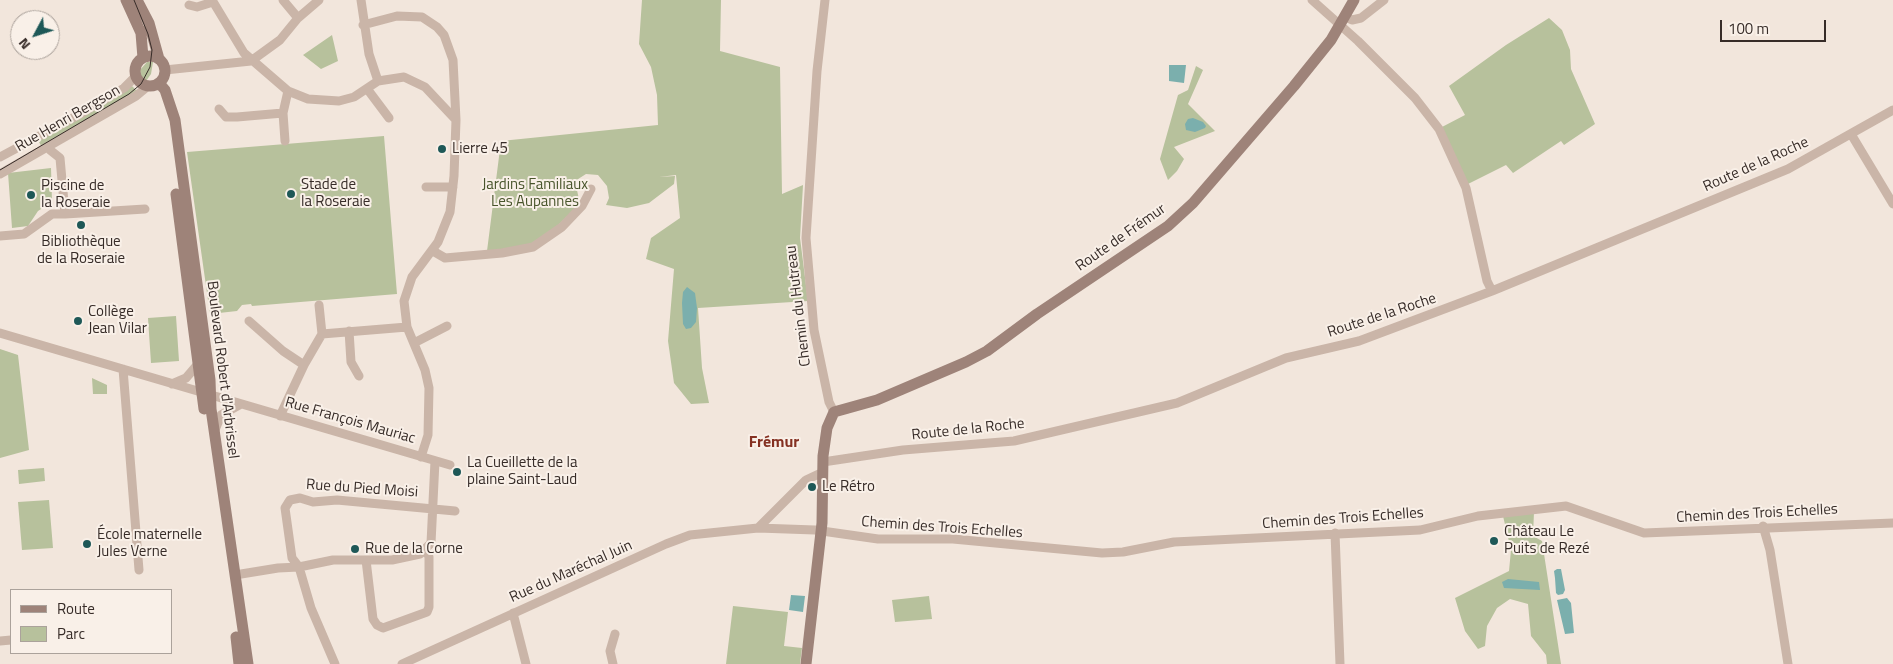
<!DOCTYPE html>
<html>
<head>
<meta charset="utf-8">
<style>
  body { margin:0 }
  #map { position:relative; width:1893px; height:664px; overflow:hidden; background:#f2e6dc; font-family:"Titillium Web",sans-serif }
  canvas { display:block }
  .legend { position:absolute; left:10px; top:589px; width:162px; height:65px; box-sizing:border-box; background:#f9f0e8; border:1px solid #aba29b; margin:0; padding:6px 9px; list-style:none; font-size:15px; color:#372c28 }
  .legend li { display:flex; align-items:center; gap:10px; height:25px }
  .legend b { width:25px; border:1px solid #aba29b }
  .north { position:absolute; left:10px; top:10px; width:50px; height:50px; box-sizing:border-box; background:#f9f0e8; border:1px solid #aba29b; border-radius:50%; rotate:230deg; font-size:14px; font-weight:700; line-height:20px; text-align:center; color:#372c28 }
  .north::after { content:''; display:block; margin:auto; width:18px; height:22px; background:#1e5857; clip-path:polygon(50% 0,100% 100%,50% 72%,0 100%) }
  .scale { position:absolute; left:1720px; top:20px; width:106px; height:22px; box-sizing:border-box; border:2px solid #372c28; border-top:0; padding-left:6px; font-size:15px; line-height:18px; white-space:nowrap; color:#372c28; -webkit-text-stroke:4px #f9f0e8; paint-order:stroke }
</style>
</head>
<body>
<div id="map">
<canvas width="1893" height="664"></canvas>
<ul class="legend">
<li><b style="height:6px;background:#9e8379"></b>Route</li>
<li><b style="height:14px;background:#b7c19c"></b>Parc</li>
</ul>
<div class="north">N</div>
<div class="scale">100 m</div>
</div>
<script>
const c = document.querySelector('canvas').getContext('2d');
c.lineJoin = 'round';
function fill(path, color) {
  c.fillStyle = color;
  c.fill(path, 'evenodd');
}
function toPath(rows) {
  const path = new Path2D();
  for (const r of rows) {
    if (r.length === 3) {
      path.moveTo(r[0] + r[2], r[1]);
      path.arc(r[0], r[1], r[2], 0, 2 * Math.PI);
      continue;
    }
    path.moveTo(r[0], r[1]);
    for (let i = 2; i < r.length; i += 2) path.lineTo(r[i], r[i + 1]);
  }
  return path;
}
function trace(path, color, width, dash) {
  c.strokeStyle = color;
  c.lineWidth = width;
  c.lineCap = dash ? 'butt' : 'round';
  c.setLineDash(dash || []);
  c.stroke(path);
}
function write(font, color, halo, rows, align = 'center') {
  c.font = font + ' "Titillium Web",sans-serif';
  c.lineWidth = 4;
  c.setLineDash([]);
  c.textBaseline = 'middle';
  c.strokeStyle = halo;
  c.fillStyle = color;
  for (const [text, x, y, turn = 0] of rows) {
    c.save();
    c.translate(x, y);
    c.rotate((+turn || 0) * Math.PI / 180);
    c.textAlign = isNaN(turn) ? turn : align;
    if (halo) c.strokeText(text, 0, 0);
    c.fillText(text, 0, 0);
    c.restore();
  }
}
const green = toPath([
  [642,0,721,0,720,51,780,67,782,194,803,185,800,238,808,301,698,308,702,368,709,403,691,404,674,383,668,341,674,269,646,259,651,238,680,218,676,175,659,177,675,176,674,184,649,203,627,208,606,205,609,198,607,186,598,175,586,174,575,181,580,204,547,236,520,249,487,251,501,141,658,125,657,95,651,67,639,44],
  [1549,18,1562,30,1570,50,1571,69,1595,124,1564,145,1561,141,1513,173,1506,165,1468,184,1442,127,1465,115,1449,86,1506,45],
  [332,35,338,61,321,69,303,55],
  [147,62,153,62,151,74,146,81,141,77,140,70],
  [1196,66,1203,70,1188,104,1215,131,1174,147,1184,159,1177,171,1168,180,1160,159,1178,95,1188,90],
  [132,86,137,91,42,147,37,139],
  [384,136,397,294,252,306,251,304,242,305,237,311,210,314,187,152],
  [51,168,52,202,38,211,28,226,12,228,8,173],
  [176,316,179,361,151,363,148,318],
  [0,349,18,355,29,450,0,458],
  [92,378,107,385,107,394,93,394],
  [44,468,45,481,19,484,18,470],
  [49,500,53,548,22,550,18,502],
  [1534,512,1533,536,1542,541,1561,664,1547,664,1546,655,1531,636,1528,604,1510,599,1497,608,1487,626,1485,646,1478,649,1465,631,1455,598,1509,571,1511,550,1503,516],
  [929,596,932,619,895,622,892,600],
  [733,606,788,612,784,646,802,648,800,664,726,664]
]);
const water = toPath([
  [1169,65,1186,65,1184,83,1169,81],
  [1193,118,1203,122,1206,126,1205,128,1195,132,1186,130,1185,124,1188,119],
  [687,287,695,293,697,308,696,322,691,328,686,329,683,324,682,303,683,292],
  [1557,569,1561,569,1565,590,1563,594,1558,595,1556,593,1555,578,1554,571],
  [1508,579,1539,582,1540,590,1504,588,1502,582],
  [791,595,805,596,803,612,789,610],
  [1567,598,1571,603,1574,633,1565,634,1557,600]
]);
const street = toPath([
  [212,0,244,53,288,91,308,99,339,101,354,97,378,81,404,77,425,87,456,120],
  [283,0,298,18],
  [361,0,369,54,378,81],
  [825,0,817,71,806,238,814,330,829,402,834,412],
  [1312,0,1358,41,1415,98,1439,129,1466,188,1487,281,1492,291],
  [189,5,197,7,213,2],
  [1346,17,1352,20,1361,18,1384,0],
  [363,25,397,16,422,17,437,27,444,35,453,60,456,120,454,176,450,212,438,242,412,277,404,301,407,327,425,370,429,388,428,435,421,457],
  [165,70,251,61,280,40,298,18,319,0],
  [368,90,389,118],
  [219,109,226,117,237,117,283,113,288,91],
  [283,113,285,141],
  [1851,134,1893,204],
  [0,157,82,113,124,88,136,76],
  [0,174,136,96,148,86],
  [426,187,453,187],
  [65,214,145,209],
  [0,236,24,234,52,214,65,214,60,158,50,150],
  [433,251,445,258,502,253,533,247,562,227,582,206,591,189],
  [319,305,322,334],
  [249,321,283,351,304,365],
  [349,331,351,362,359,376],
  [0,333,450,465],
  [414,343,447,326],
  [123,369,139,570],
  [172,384,186,378,198,364],
  [280,416,304,365,322,334,407,327],
  [215,430,221,415,241,404],
  [823,462,903,450,1014,441,1177,403,1286,358,1359,341,1492,291,1788,169,1893,110],
  [1763,526,1770,550,1788,664],
  [758,528,806,480,823,472],
  [1335,533,1340,664],
  [366,560,373,619,377,625,383,628,427,612,429,607,429,557,426,550],
  [235,575,278,568,299,567,333,560,392,560,420,554,431,543,435,461],
  [513,613,526,664],
  [0,641,11,640],
  [335,664,311,608,299,567,292,558,285,508,290,500,300,498,313,502,337,500,455,511],
  [402,664,666,544,690,535,758,528,815,530,878,539,953,539,1102,553,1123,552,1174,542,1420,530,1478,516,1566,506,1644,533,1893,523],
  [613,664,610,651,615,634]
]);
const secondary = toPath([
  [126,0,141,33,143,58],
  [137,0,149,23,159,59],
  [150,71,15],
  [159,83,165,90,175,120,210,380,211,409,248,664],
  [176,194,204,409],
  [236,637,239,664],
  [806,664,822,523,823,456,827,428,834,412,877,400,966,362,987,351,1037,314,1168,226,1193,203,1294,86,1331,40,1354,0]
]);
const tram = toPath([
  [0,170,129,94,141,84,150,67,152,50,148,34,134,0]
]);
const markers = [
  [442,149,5,"#1e5857"],
  [291,194,5,"#1e5857"],
  [31,195,5,"#1e5857"],
  [81,225,5,"#1e5857"],
  [78,321,5,"#1e5857"],
  [457,472,5,"#1e5857"],
  [812,487,5,"#1e5857"],
  [1494,541,5,"#1e5857"],
  [87,544,5,"#1e5857"],
  [355,549,5,"#1e5857"]
];
const streetNames = [
  ["Rue Henri Bergson",68,119,-30],
  ["Route de la Roche",1756,165,-24],
  ["Route de Frémur",1121,238,-35],
  ["Chemin du Hutreau",799,306,-97],
  ["Route de la Roche",1382,316,-18],
  ["Boulevard Robert d'Arbrissel",222,370,83],
  ["Rue François Mauriac",350,421,16],
  ["Route de la Roche",968,430,-6],
  ["Rue du Pied Moisi",362,489,4],
  ["Chemin des Trois Echelles",1757,514,-3],
  ["Chemin des Trois Echelles",1343,519,-4],
  ["Chemin des Trois Echelles",942,528,4],
  ["Rue du Maréchal Juin",571,572,-24]
];
const poiNames = [
  ["Lierre 45",452,149],
  ["Stade de",301,185],
  ["la Roseraie",301,202],
  ["Piscine de",41,186],
  ["la Roseraie",41,203],
  ["Bibliothèque",81,242,"center"],
  ["de la Roseraie",81,259,"center"],
  ["Collège",88,312],
  ["Jean Vilar",88,329],
  ["La Cueillette de la",467,463],
  ["plaine Saint-Laud",467,480],
  ["Le Rétro",822,487],
  ["Château Le",1504,532],
  ["Puits de Rezé",1504,549],
  ["École maternelle",97,535],
  ["Jules Verne",97,552],
  ["Rue de la Corne",365,549]
];
const parkNames = [
  ["Jardins Familiaux",535,185],
  ["Les Aupannes",535,202]
];
const neighbourhoodNames = [
  ["Frémur",774,443]
];
fill(green, '#b7c19c');
fill(water, '#7bafad');
trace(street, '#cab5a8', 9);
trace(secondary, '#9e8379', 11);
trace(tram, '#372c28', 1);
for (const [x, y, r, color] of markers) {
  const dot = new Path2D();
  dot.arc(x, y, r, 0, 2 * Math.PI);
  c.fillStyle = color;
  c.fill(dot);
  trace(dot, '#f9f0e8', 2);
}
write('15px', '#372c28', '#f9f0e8', streetNames);
write('15px', '#372c28', '#f9f0e8', poiNames, 'left');
write('15px', '#49552c', '#f9f0e8', parkNames);
write('bold 16px', '#853122', '#f9f0e8', neighbourhoodNames);
</script>
</body>
</html>
